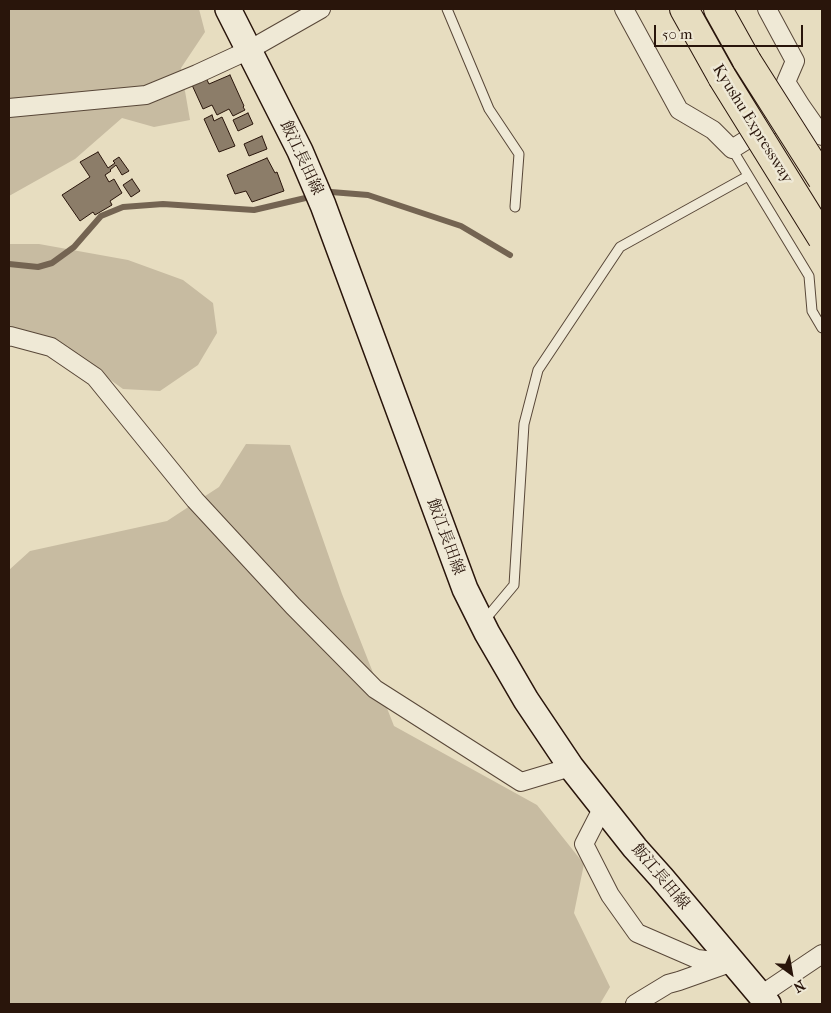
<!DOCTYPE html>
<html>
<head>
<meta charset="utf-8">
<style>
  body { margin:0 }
  #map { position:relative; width:831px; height:1013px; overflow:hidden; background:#e7ddc0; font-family:"IM FELL French Canon",serif }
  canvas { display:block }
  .frame { position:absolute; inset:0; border:10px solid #29150b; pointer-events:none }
  .north { position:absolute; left:766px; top:948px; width:50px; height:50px; -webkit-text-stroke:4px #efe9d6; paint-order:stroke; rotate:148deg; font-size:14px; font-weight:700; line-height:20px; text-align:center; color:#29150b }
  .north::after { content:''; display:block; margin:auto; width:18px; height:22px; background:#29150b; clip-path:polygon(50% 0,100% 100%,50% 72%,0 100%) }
  .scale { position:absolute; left:654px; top:25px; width:149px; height:22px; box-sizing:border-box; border:2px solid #29150b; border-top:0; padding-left:6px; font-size:15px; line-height:18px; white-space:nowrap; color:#29150b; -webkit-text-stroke:4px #efe9d6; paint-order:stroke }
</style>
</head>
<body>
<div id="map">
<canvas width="831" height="1013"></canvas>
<div class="frame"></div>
<div class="north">N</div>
<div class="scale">50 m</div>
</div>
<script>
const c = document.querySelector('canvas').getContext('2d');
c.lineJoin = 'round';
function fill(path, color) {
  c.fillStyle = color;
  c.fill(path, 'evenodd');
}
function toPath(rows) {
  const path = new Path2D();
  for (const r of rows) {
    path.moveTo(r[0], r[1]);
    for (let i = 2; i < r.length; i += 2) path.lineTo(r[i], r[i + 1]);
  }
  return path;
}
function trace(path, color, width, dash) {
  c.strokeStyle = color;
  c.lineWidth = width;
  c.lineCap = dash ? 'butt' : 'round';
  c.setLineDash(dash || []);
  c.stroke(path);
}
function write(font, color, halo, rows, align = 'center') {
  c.font = font + ' "IM FELL French Canon","Noto Serif JP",serif';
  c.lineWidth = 5;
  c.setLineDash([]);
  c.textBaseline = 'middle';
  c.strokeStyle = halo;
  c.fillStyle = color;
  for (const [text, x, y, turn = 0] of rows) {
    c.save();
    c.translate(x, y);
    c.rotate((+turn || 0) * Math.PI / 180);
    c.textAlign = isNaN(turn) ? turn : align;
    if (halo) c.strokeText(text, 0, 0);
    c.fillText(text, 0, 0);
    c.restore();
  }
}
const green = toPath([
  [9,9,199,9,205,32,181,68,190,120,154,127,122,118,75,159,9,196],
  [9,244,39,244,128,260,183,280,213,303,217,333,198,365,160,391,123,389,90,365,43,335,9,328],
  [246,444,290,445,342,594,394,726,537,805,584,864,574,913,610,987,600,1004,9,1004,9,570,30,551,167,521,219,487]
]);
const stream = toPath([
  [324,194,331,192,368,195,461,226,510,255],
  [9,264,38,267,52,263,74,247,101,216,123,207,163,204,254,210,314,196]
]);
const building = toPath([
  [230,75,244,106,243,107,245,110,233,116,229,109,217,115,212,105,203,109,192,85,206,78,209,84,230,75],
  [248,113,253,124,238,131,233,120,248,113],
  [212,115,214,121,222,117,235,146,219,152,204,119,212,115],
  [262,136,267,149,249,156,244,144,262,136],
  [98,152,108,168,115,163,113,161,119,157,129,171,122,175,116,165,110,170,111,171,105,175,109,182,114,179,122,193,110,201,112,205,95,215,93,212,80,221,62,195,90,177,80,162,98,152],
  [267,158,275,173,277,172,284,191,252,202,246,191,235,194,227,175,267,158],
  [132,179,140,191,131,197,123,185,132,179]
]);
const lane = toPath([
  [447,9,489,109,519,154,515,207],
  [732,149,809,276,812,311,822,328],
  [483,622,514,585,524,424,538,370,620,247,748,176]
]);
const street = toPath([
  [624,9,679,110,713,130,732,149,801,106],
  [767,9,795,61,786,82,801,106,822,136],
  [9,108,146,95,197,74,249,50,321,9],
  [9,337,10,336,51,347,95,377,195,500,293,606,375,689,521,782,571,767],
  [603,807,584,844,610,895,637,933,697,959,733,963],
  [761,995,822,954],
  [635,1004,668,984,679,981,727,964]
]);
const secondary = toPath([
  [228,9,300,151,323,205,465,589,487,633,526,700,571,767,635,848,661,877,768,1004]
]);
const highway = toPath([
  [684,9,722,77],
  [718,9,747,61]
]);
const highwayBridge = toPath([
  [747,61,822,179],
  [722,77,822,238]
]);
const streetNames = [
  ["Kyushu Expressway",752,124,58],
  ["飯江長田線",301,158,65],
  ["飯江長田線",445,537,70],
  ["飯江長田線",660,877,50]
];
fill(green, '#c7bba1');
trace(stream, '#746452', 6);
fill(building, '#8c7d69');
trace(building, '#29150b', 1);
trace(lane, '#584738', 11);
trace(street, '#584738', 20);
trace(secondary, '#29150b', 28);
trace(highway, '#29150b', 30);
trace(lane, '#efe9d6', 9);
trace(street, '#efe9d6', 18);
trace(secondary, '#efe9d6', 25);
trace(highway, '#e7ddc0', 28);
trace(highwayBridge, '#29150b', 30, []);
trace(highwayBridge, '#e7ddc0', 28);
write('16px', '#29150b', '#efe9d6', streetNames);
</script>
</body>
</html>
